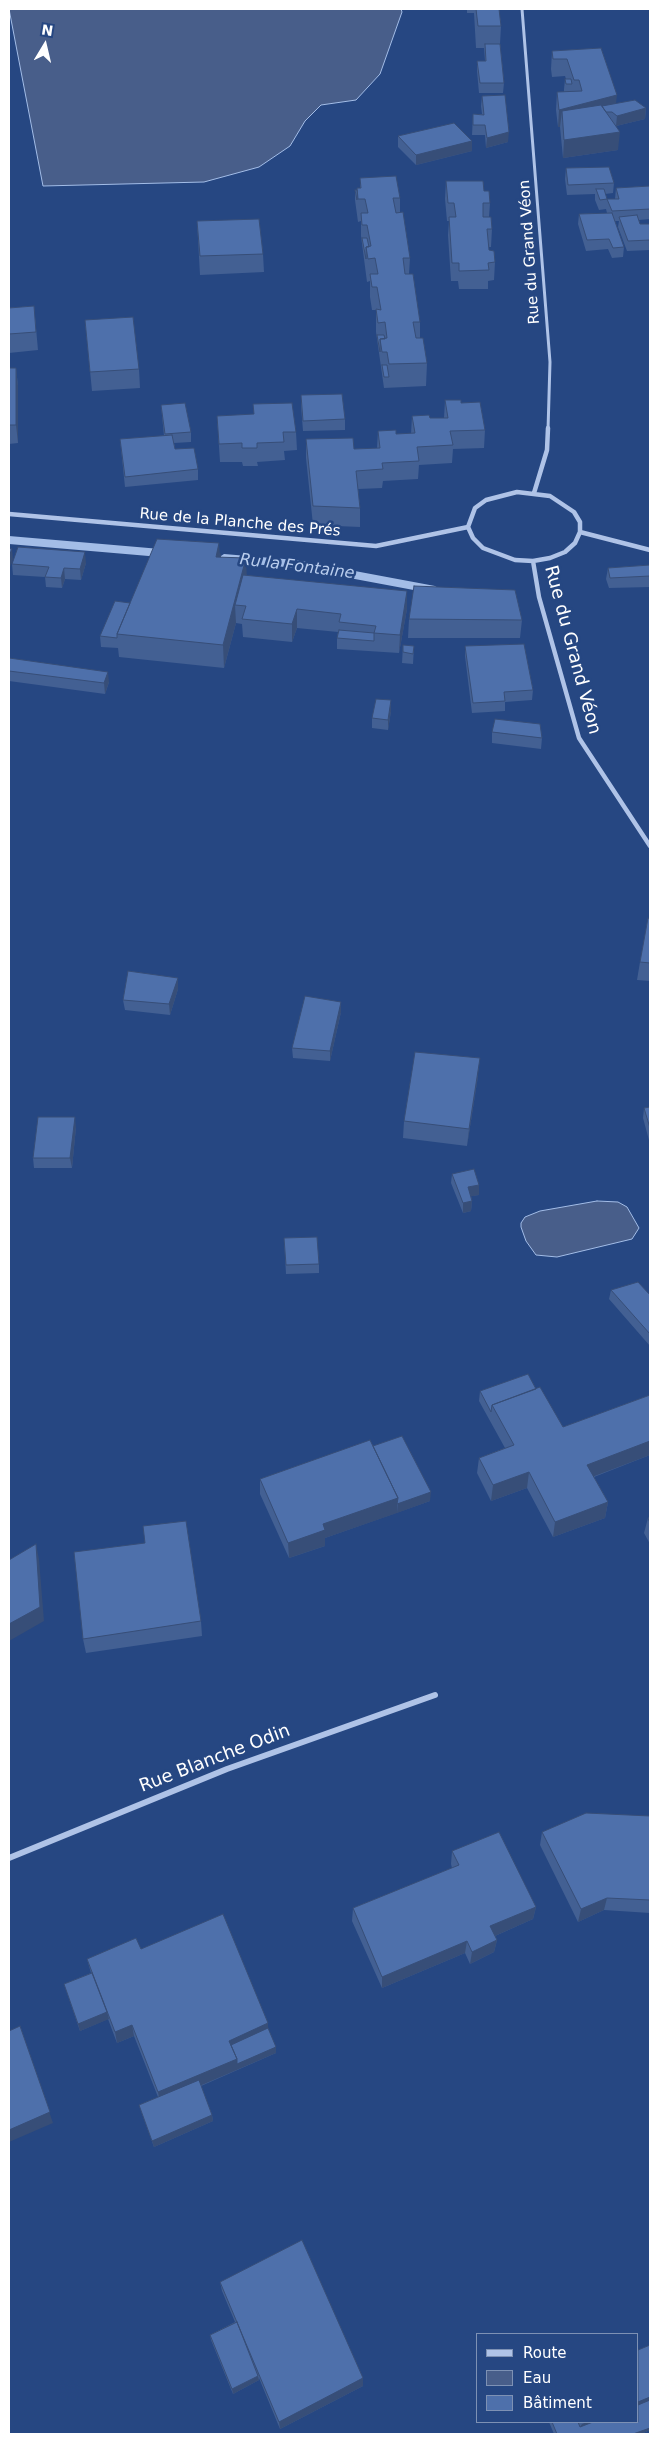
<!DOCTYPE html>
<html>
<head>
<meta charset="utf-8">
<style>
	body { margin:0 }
	#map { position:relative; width:659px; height:2443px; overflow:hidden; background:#264782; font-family:"DejaVu Sans",sans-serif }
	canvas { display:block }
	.frame { position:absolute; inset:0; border:10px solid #fff; pointer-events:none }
	.legend { position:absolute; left:476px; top:2333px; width:162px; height:90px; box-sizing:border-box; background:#264782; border:1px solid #7d91b4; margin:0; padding:6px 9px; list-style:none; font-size:15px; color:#fff }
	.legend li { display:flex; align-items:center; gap:10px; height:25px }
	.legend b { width:25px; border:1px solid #7d91b4 }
	.north { position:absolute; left:20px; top:20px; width:50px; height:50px; -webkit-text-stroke:4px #264782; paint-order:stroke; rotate:9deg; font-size:14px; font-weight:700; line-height:20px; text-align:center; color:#fff }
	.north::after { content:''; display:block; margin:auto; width:18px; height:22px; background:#fff; clip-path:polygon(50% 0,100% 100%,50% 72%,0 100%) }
</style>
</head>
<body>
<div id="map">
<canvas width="659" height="2443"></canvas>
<div class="frame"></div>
<ul class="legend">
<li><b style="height:6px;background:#afc3e7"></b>Route</li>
<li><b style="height:14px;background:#485e8a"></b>Eau</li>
<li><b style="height:14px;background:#4e70ab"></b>Bâtiment</li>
</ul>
<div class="north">N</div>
</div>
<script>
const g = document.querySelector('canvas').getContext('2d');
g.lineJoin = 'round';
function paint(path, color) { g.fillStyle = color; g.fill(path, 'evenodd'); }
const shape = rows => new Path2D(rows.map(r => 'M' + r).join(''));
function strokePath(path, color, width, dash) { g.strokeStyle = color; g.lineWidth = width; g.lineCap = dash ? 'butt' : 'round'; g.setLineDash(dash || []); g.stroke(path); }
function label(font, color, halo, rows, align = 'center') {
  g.font = font + ' "DejaVu Sans",sans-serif'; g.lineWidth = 5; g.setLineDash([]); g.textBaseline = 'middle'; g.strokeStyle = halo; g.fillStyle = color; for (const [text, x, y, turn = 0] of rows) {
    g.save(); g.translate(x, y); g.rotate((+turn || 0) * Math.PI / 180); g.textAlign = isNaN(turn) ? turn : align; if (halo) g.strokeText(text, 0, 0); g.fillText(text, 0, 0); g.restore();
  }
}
const water = shape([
	[9,9,401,9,402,12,380,74,356,100,321,105,305,121,290,146,259,167,204,182,43,186,9,9],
	[597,1201,618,1202,627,1207,639,1228,632,1239,557,1257,536,1255,526,1241,521,1227,521,1223,525,1217,540,1211,597,1201]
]);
paint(water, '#485e8a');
strokePath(water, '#a3bde7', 1);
paint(shape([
	[9,536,172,550,178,554,172,558,9,544,9,536],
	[224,554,296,560,435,586,441,590,435,594,296,568,220,561,218,558,224,554]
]), '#a3bde7');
strokePath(shape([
	[522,9,550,362,548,430]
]), '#afc3e7', 3);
strokePath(shape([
	[517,492,550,496,574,512,580,522,580,532,575,543,565,552,550,558,533,561,515,560,483,548,473,538,468,527,475,508,486,500,517,492],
	[534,493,547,450,548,428],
	[9,514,376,546,468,527],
	[580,532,650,550],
	[533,561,539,597,579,738,650,846]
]), '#afc3e7', 4.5);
strokePath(shape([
	[9,1858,227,1769,435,1695]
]), '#afc3e7', 6);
paint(shape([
	[467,9,499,9,501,26,500,44,504,83,503,93,479,93,477,71,477,61,485,61,484,48,476,48,474,13,467,13],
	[601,48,616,104,646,108,645,119,616,126,615,125,618,150,563,158,560,127,558,127,556,110,557,92,564,92,564,89,565,79,566,79,565,76,552,77,551,69,552,51],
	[482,96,508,142,486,148,485,135,472,135,473,114,482,114,481,106],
	[398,136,472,151,416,165,398,147],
	[566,168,614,183,613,193,605,194,607,199,615,199,616,188,650,186,650,219,639,220,640,224,650,224,650,250,627,251,618,227,619,221,615,221,624,247,623,257,612,258,608,249,586,251,578,224,579,214,607,213,606,209,599,210,595,200,595,194,567,195,565,179],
	[360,178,400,198,400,212,410,258,409,274,420,322,420,338,427,363,426,386,384,388,376,332,376,310,372,310,370,297,370,281,367,282,361,236,361,221,358,222,355,200,355,190,357,190,360,188],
	[446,181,484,191,490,203,489,217,492,229,491,247,489,247,489,250,495,262,494,280,488,281,488,289,459,289,458,281,451,281,448,235,449,221,447,221,445,199],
	[197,221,263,254,264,272,200,275],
	[34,306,38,350,9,353,9,308],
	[85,320,139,369,140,388,92,391],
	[9,368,16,368,18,386,18,443,9,444],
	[301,395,345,419,345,430,303,431,301,406],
	[445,400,461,403,485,430,484,448,453,449,452,463,419,465,418,479,383,481,382,488,358,489,360,508,360,527,313,525,306,458,306,439,354,449,377,448,378,431,396,434,411,434,412,416,430,418,444,418],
	[161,405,191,432,191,442,174,443,175,449,198,469,198,480,125,487,120,439,164,436],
	[217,416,296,432,297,450,284,451,285,460,257,462,258,466,243,466,242,462,220,462],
	[219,552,221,557,247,575,407,609,399,653,337,649,337,638,338,632,297,628,292,642,243,637,242,624,236,623,224,668,119,657,118,648,101,647,100,636,130,603],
	[86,563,81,580,65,579,62,588,46,587,45,577,13,575,12,564],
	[650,565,650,587,609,588,606,579,608,568],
	[409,619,522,620,520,638,408,638],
	[403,645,414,646,413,664,402,663],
	[465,646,533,690,532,700,505,702,505,711,472,713,465,656],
	[9,658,109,682,105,694,9,681],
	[391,711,388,730,372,728,372,718],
	[492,732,542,738,541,749,492,743],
	[650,919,650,981,637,980,640,962],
	[178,989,170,1015,125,1010,123,1000],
	[341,1012,330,1061,293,1058,292,1048],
	[478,1076,467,1146,403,1138,404,1121],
	[650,1107,650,1144,643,1118,644,1108],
	[76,1127,72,1168,34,1168,33,1158],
	[452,1174,479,1185,479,1195,471,1196,472,1201,471,1211,463,1213,451,1183],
	[284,1238,319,1264,319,1273,286,1274],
	[611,1290,650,1295,650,1346,609,1299],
	[536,1389,563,1427,650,1395,650,1455,594,1477,608,1502,605,1518,553,1537,527,1488,491,1501,477,1473,479,1458,505,1448,479,1401,480,1391],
	[373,1446,430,1501,325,1538,325,1546,289,1558,260,1494,260,1479],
	[650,1517,650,1544,644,1533,648,1518],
	[145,1543,201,1621,202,1636,86,1653,83,1639],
	[650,1816,650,1913,604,1910,578,1922,540,1845,542,1832],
	[452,1851,536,1907,533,1919,495,1936,497,1940,494,1952,470,1964,465,1953,382,1988,352,1921,353,1908,452,1868,451,1864],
	[141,1949,268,2023,268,2028,276,2053,201,2086,212,2115,213,2121,154,2147,139,2105,158,2097,134,2036,117,2043,108,2019,80,2031,64,1984,91,1973,87,1959],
	[220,2282,363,2386,280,2429,259,2378,259,2380,233,2394,211,2340,210,2335,235,2322,222,2291],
	[549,2422,638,2422,650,2430,641,2434,554,2434]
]), '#436093');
paint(shape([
	[617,95,615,112,562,111,560,127,558,127,559,110],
	[646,108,645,119,616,126,617,116],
	[509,132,508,142,486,148,487,138],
	[620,132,618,150,563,158,564,140],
	[472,141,472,151,416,165,416,155],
	[9,198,10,209,10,218,9,211],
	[16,368,18,386,18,443,16,425],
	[219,543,220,556,221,552,221,562,216,557],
	[12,549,13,559,9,570,9,556],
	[85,552,86,563,81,580,80,569],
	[246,558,247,581,235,605,236,623,224,668,223,645],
	[64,568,65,579,62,588,61,578],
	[407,591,407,609,399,653,400,635],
	[297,609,297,628,292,642,292,624],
	[108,672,109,682,105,694,104,683],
	[391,700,391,711,388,730,388,720],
	[178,978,178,989,170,1015,169,1004],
	[341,1002,341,1012,330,1061,330,1051],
	[480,1058,478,1076,467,1146,469,1129],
	[75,1117,76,1127,72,1168,70,1158],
	[479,1185,479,1195,467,1197,468,1187],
	[472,1201,471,1211,463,1213,463,1203],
	[650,1441,650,1455,584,1480,587,1465],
	[529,1472,527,1488,491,1501,493,1485],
	[431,1492,430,1501,397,1513,397,1504],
	[398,1498,397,1513,325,1538,325,1546,289,1558,288,1543,323,1524],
	[608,1502,605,1518,553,1537,555,1522],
	[36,1544,39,1559,44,1621,9,1641,9,1624],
	[607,1898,604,1910,578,1922,581,1909],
	[536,1907,533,1919,488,1939,490,1926],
	[497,1940,494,1952,470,1964,472,1952],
	[467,1941,465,1953,382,1988,382,1977],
	[107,2012,109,2019,80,2031,78,2024],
	[268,2023,268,2034,232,2051,229,2041],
	[132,2025,134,2036,117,2043,115,2032],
	[20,2026,53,2123,9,2142,9,2130],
	[276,2047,276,2053,160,2103,158,2092,237,2059],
	[212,2115,213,2121,154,2147,152,2141],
	[258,2376,259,2380,233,2394,232,2389],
	[363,2378,363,2386,280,2429,279,2422],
	[650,2397,650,2403,638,2408,638,2402],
	[587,2422,601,2422,578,2430,582,2424],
	[650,2428,650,2430,641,2434,633,2434]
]), '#374e78');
const building = shape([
	[476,9,499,9,501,26,478,26,476,9],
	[485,44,500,44,504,83,480,83,477,61,486,61,485,44],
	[601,48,617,95,559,110,557,92,582,91,579,80,574,80,567,59,553,59,552,51,601,48],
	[565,79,571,79,572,84,566,84,565,79],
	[505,95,509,132,487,138,485,125,473,125,473,114,484,115,482,96,505,95],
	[635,100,646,108,617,116,612,112,606,112,602,106,635,100],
	[601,105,620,132,564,140,562,111,601,105],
	[454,123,472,141,416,155,398,136,454,123],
	[609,167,614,183,568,185,566,168,609,167],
	[396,176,400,198,393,198,396,213,403,212,410,258,403,258,405,274,413,274,420,322,413,322,416,338,423,338,427,363,389,364,387,352,382,352,380,339,387,338,385,322,378,323,376,309,381,310,377,287,372,287,370,274,378,274,375,258,368,259,366,247,371,246,367,225,362,225,361,213,368,213,365,199,358,199,357,188,361,188,360,178,396,176],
	[446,181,483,181,484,191,489,191,490,203,483,203,483,217,491,217,492,229,487,229,489,250,494,251,495,262,488,263,489,270,459,271,459,263,452,263,449,217,456,217,454,203,448,203,446,181],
	[650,186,650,209,612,211,607,199,619,199,616,188,650,186],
	[596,189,604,189,607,199,600,200,596,189],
	[355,190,357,190,357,200,355,190],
	[612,213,624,247,613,248,609,239,587,240,579,214,612,213],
	[637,215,640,224,650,224,650,240,628,241,619,217,637,215],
	[259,219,263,254,200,256,197,221,259,219],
	[362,238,367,238,369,247,366,247,366,259,362,238],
	[34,306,36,332,9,334,9,308,34,306],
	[133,317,139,369,90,372,85,320,133,317],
	[377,335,384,335,385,339,380,339,380,352,377,335],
	[382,365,387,365,389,377,384,377,382,365],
	[9,368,16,368,16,425,9,425,9,368],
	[342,394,345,419,303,421,301,395,342,394],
	[445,400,461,400,461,403,480,402,485,430,450,431,453,445,417,447,419,461,382,463,383,469,356,471,360,508,313,506,306,439,353,438,354,449,380,448,378,431,396,430,396,434,415,433,412,416,429,415,430,418,448,418,445,400],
	[185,403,191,432,165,434,161,405,185,403],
	[292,403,296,432,283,432,284,442,257,443,257,448,242,448,242,443,219,444,217,416,254,414,253,404,292,403],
	[172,435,175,449,194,448,198,469,125,477,120,439,172,435],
	[157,539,219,543,216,557,246,558,223,645,117,634,157,539],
	[18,547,85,552,80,569,64,568,61,578,45,577,49,567,12,564,18,547],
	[9,548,12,549,9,556,9,548],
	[650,565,650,576,610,578,608,568,650,565],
	[243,575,407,591,400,635,374,633,376,626,339,622,341,614,297,609,292,624,242,619,246,606,235,605,243,575],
	[414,586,515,590,522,620,409,619,414,586],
	[115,601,130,603,117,634,117,638,100,636,115,601],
	[339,630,374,633,374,641,337,638,339,630],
	[524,644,533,690,504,692,505,701,473,703,465,646,524,644],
	[403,645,414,646,413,654,403,652,403,645],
	[9,658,108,672,104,683,9,671,9,658],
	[376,699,391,700,388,720,372,718,376,699],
	[495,719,540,724,542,738,492,732,495,719],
	[648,918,650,919,650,963,640,962,648,918],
	[128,971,178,978,169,1004,123,1000,128,971],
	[305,996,341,1002,330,1051,292,1048,305,996],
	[415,1052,480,1058,469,1129,404,1121,415,1052],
	[650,1107,650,1128,644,1108,650,1107],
	[38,1117,75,1117,70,1158,33,1158,38,1117],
	[474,1169,479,1185,468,1187,472,1201,463,1203,452,1174,474,1169],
	[317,1237,319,1264,286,1265,284,1238,317,1237],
	[638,1282,650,1295,650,1334,611,1290,638,1282],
	[528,1374,536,1389,492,1405,491,1412,480,1391,528,1374],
	[540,1387,563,1427,650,1395,650,1441,587,1465,608,1502,555,1522,529,1472,493,1485,479,1458,514,1445,492,1405,540,1387],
	[402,1436,431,1492,397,1504,398,1498,373,1446,402,1436],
	[370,1440,398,1498,323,1524,325,1530,288,1543,260,1479,370,1440],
	[650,1517,650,1523,648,1518,650,1517],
	[186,1521,201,1621,83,1639,74,1552,145,1543,143,1526,186,1521],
	[36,1544,40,1607,9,1624,9,1560,36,1544],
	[586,1813,650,1816,650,1900,607,1898,581,1909,542,1832,586,1813],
	[499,1832,536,1907,490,1926,497,1940,472,1952,467,1941,382,1977,353,1908,459,1865,452,1851,499,1832],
	[223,1914,268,2023,229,2041,237,2059,158,2092,132,2025,115,2032,87,1959,136,1938,141,1949,223,1914],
	[92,1973,107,2012,78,2024,64,1984,92,1973],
	[20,2026,50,2112,9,2130,9,2031,20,2026],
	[268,2028,276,2047,237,2064,237,2059,231,2045,268,2028],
	[199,2080,212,2115,152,2141,139,2105,199,2080],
	[302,2240,363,2378,279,2422,220,2282,302,2240],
	[237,2322,258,2376,232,2389,210,2335,237,2322],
	[650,2345,650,2397,638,2402,638,2350,650,2345],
	[650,2400,650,2428,633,2434,557,2434,552,2422,578,2422,580,2427,593,2422,638,2422,638,2405,650,2400]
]);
paint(building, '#4e70ab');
strokePath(building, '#374e78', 1);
label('15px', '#fff', '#264782', [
	["Rue du Grand Véon",530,252,-94],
	["Rue de la Planche des Prés",240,523,5]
]);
label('italic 16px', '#baceee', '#264782', [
	["Ru la Fontaine",297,567,7]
]);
label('18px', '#fff', '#264782', [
	["Rue du Grand Véon",572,650,75],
	["Rue Blanche Odin",215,1759,-21]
]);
</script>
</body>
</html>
